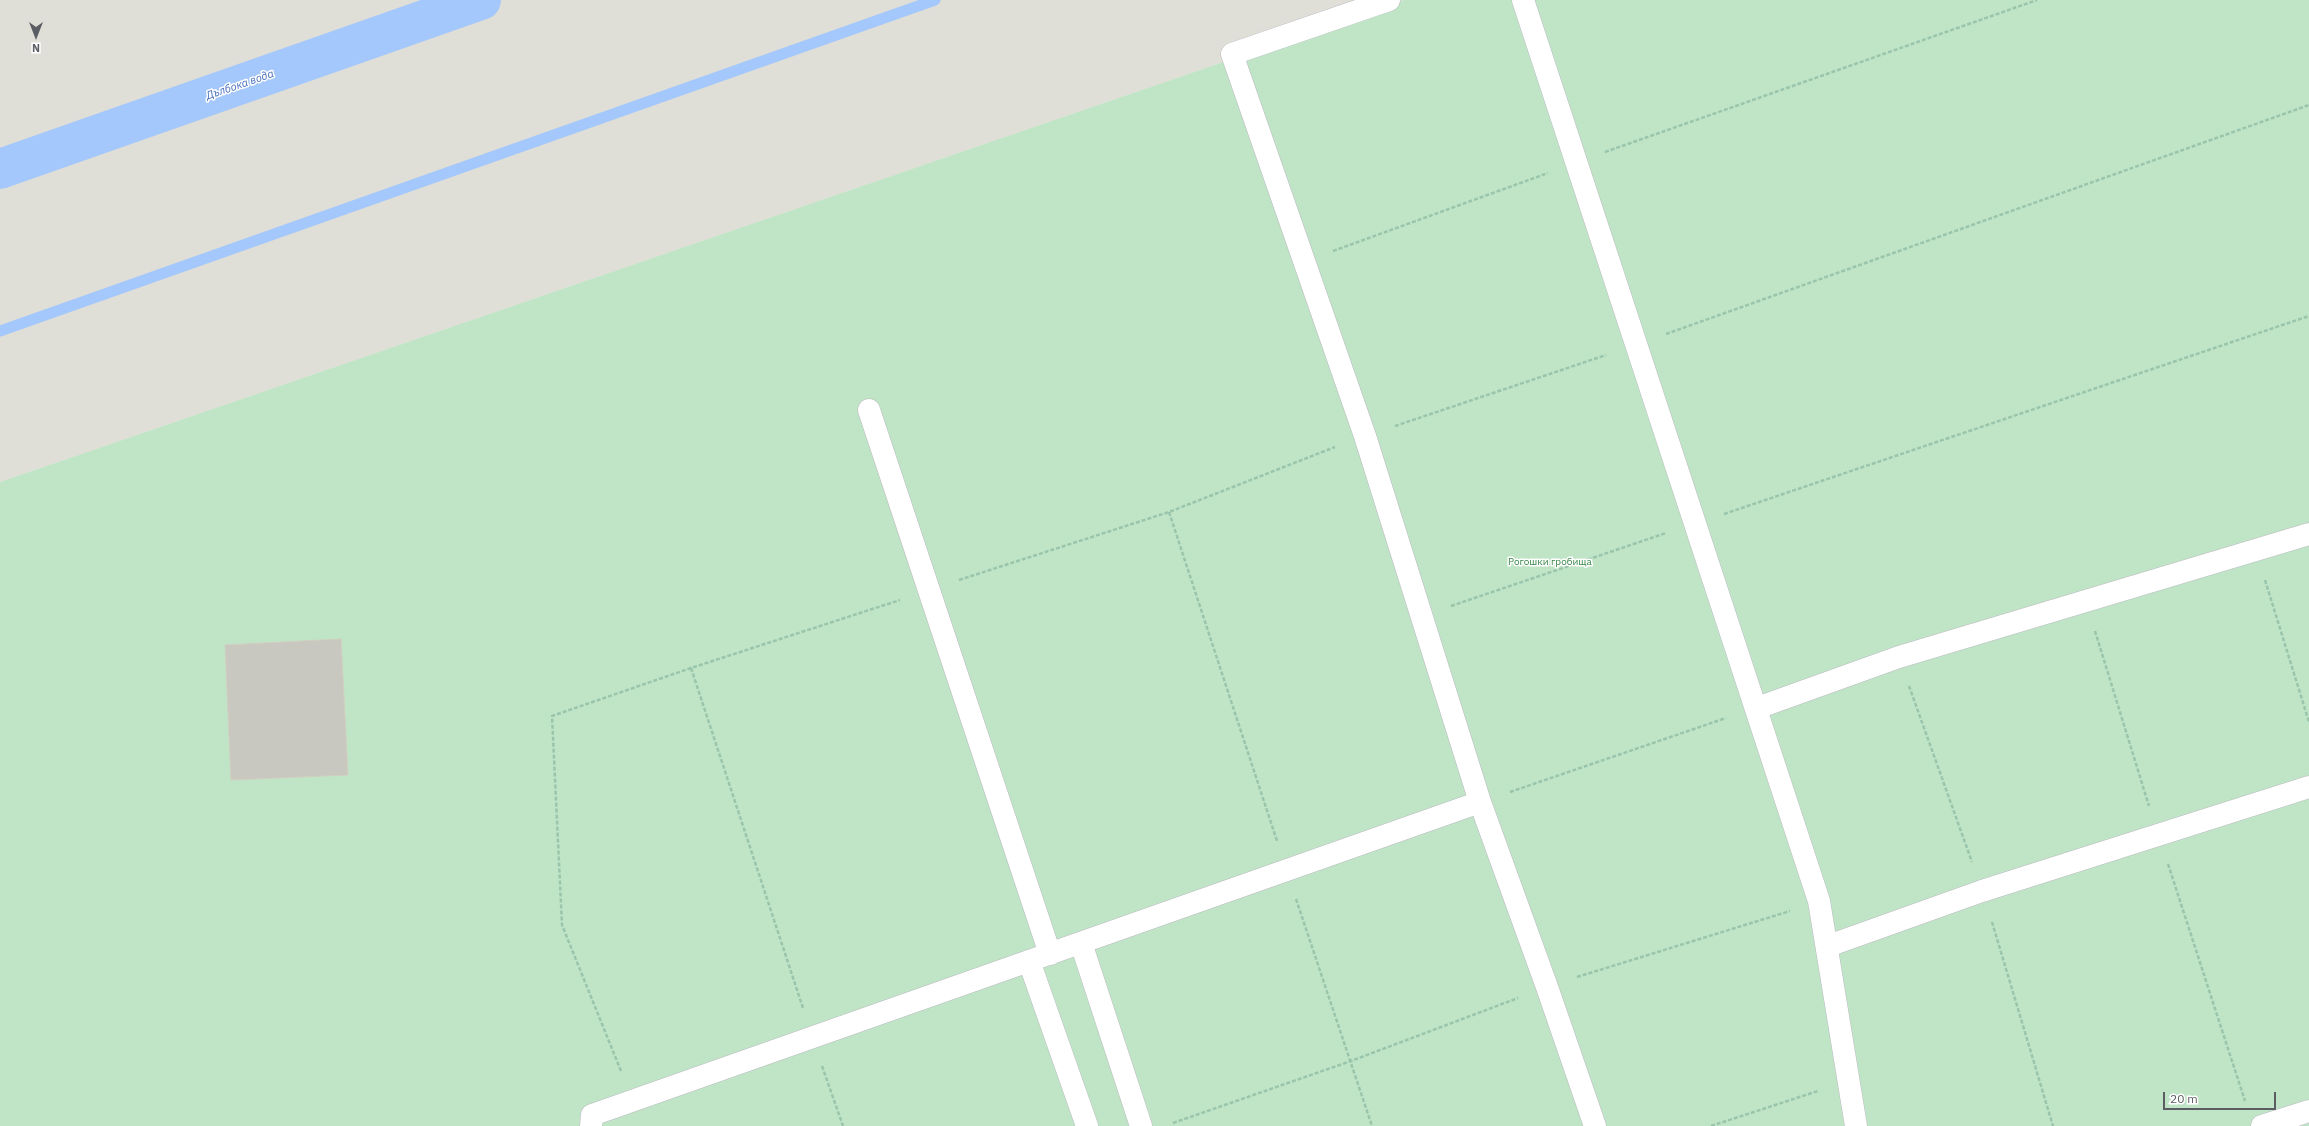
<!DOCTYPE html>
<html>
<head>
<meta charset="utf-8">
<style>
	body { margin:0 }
	#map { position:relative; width:2309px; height:1126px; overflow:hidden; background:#edede3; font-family:"IBM Plex Sans",sans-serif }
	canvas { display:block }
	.north { position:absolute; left:16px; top:16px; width:40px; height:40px; -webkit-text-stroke:3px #fff; paint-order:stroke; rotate:180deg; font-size:11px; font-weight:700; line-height:16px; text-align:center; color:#5b5d63 }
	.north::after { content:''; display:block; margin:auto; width:14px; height:18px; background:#5b5d63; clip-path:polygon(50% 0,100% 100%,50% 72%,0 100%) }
	.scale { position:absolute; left:2163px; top:1092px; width:113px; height:18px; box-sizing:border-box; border:2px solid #5b5d63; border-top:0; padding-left:5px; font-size:12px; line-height:14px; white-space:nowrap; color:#5b5d63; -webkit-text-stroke:3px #fff; paint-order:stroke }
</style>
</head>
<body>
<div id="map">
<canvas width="2309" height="1126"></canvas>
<div class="north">N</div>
<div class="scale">20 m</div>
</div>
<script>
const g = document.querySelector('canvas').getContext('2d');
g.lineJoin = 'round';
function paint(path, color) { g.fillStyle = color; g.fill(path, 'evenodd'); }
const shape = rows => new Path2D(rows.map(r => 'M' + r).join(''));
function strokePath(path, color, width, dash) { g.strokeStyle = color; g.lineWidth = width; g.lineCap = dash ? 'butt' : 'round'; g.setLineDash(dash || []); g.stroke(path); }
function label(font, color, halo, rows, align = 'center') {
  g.font = font + ' "IBM Plex Sans",sans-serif'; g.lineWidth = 3; g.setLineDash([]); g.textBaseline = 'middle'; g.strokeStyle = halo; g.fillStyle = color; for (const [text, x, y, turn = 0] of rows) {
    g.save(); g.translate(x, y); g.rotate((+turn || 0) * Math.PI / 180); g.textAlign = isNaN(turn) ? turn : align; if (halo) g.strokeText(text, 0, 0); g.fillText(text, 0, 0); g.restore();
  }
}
paint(shape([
	[0,0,1404,0,0,482]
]), '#dfded7');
paint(shape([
	[1404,0,2309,0,2309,1126,0,1126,0,482]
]), '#c0e4c6');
strokePath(shape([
	[0,331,935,0]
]), '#a4c8fc', 11);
strokePath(shape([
	[0,169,481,0]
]), '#a4c8fc', 40);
const building = shape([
	[341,639,348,775,231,780,225,645,341,639]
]);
paint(building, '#c8c7c0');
strokePath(building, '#d2cfc1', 1);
const minor = shape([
	[1389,0,1232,54,1365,436,1480,802,1547,987,1595,1126],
	[1523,0,1819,901,1856,1126],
	[869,410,1050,954],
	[1757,708,1899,657,2309,534],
	[1081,943,1141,1126],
	[1828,946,1982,891,2309,787],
	[1029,961,1087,1126],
	[591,1126,592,1115,1480,802],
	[2262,1126,2309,1111]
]);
strokePath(minor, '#babbc1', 23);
strokePath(shape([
	[1605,152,2037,0],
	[1333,251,1548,173],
	[1666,334,2309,105],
	[1395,426,1606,355],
	[1169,512,1277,841],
	[1724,514,2309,316],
	[959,580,1169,512,1335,447],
	[2265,580,2309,722],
	[1451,606,1666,533],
	[2095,631,2149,806],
	[691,668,803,1008],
	[1909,686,1972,862],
	[1510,792,1726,718],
	[2168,864,2245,1101],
	[1296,899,1372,1126],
	[1992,922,2053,1126],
	[1577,977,1790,911],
	[822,1066,843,1126],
	[621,1071,562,925,552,716,691,668,900,600],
	[1173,1123,1351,1061,1518,998],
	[1711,1126,1818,1091]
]), '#99c5ac', 2.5, [4, 2]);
strokePath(minor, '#fff', 22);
label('10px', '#388548', '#fff', [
	["Рогошки гробища",1550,562]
]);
label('italic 11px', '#476fbf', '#fff', [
	["Дълбока вода",240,85,-19]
]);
</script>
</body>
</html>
